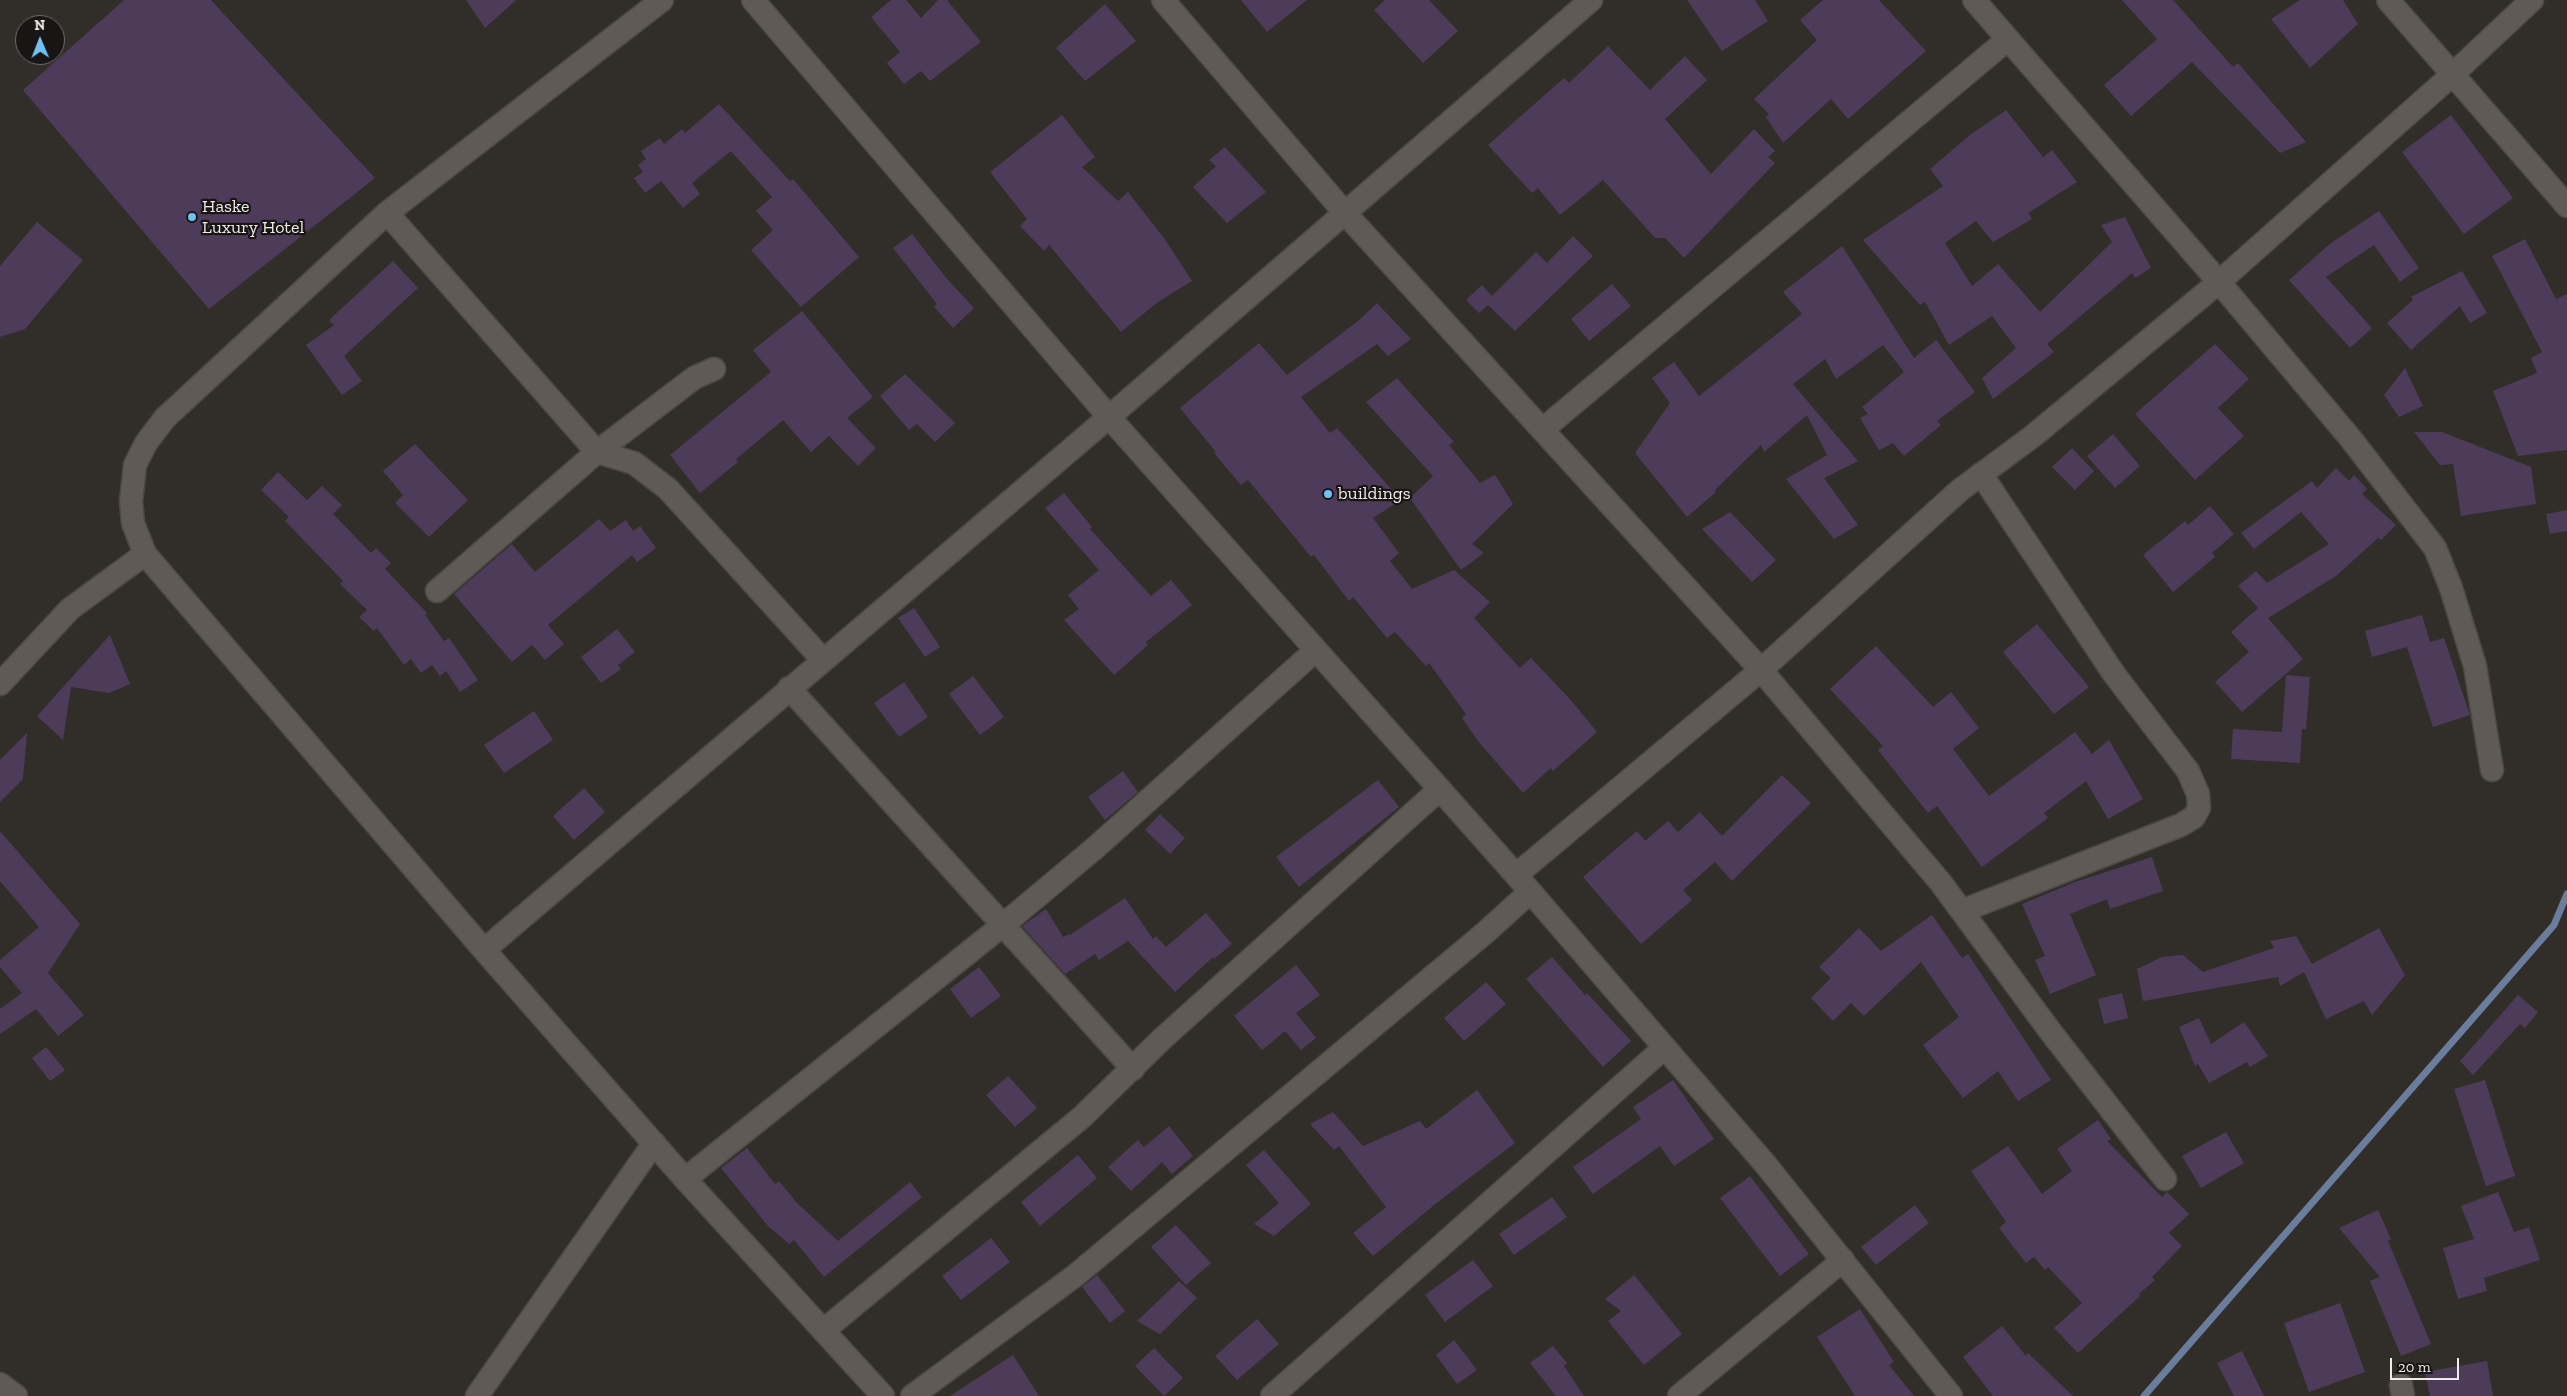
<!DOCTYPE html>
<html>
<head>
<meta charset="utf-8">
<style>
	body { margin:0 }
	#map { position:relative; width:2567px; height:1396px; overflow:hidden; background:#312d29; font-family:"Zilla Slab",serif }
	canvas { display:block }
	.north { position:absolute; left:15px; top:15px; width:50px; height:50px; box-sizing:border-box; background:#181514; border:1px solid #6e6b69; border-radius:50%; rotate:359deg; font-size:14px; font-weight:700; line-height:20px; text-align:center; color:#eeebe8 }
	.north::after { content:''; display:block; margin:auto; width:18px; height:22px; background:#71c1f5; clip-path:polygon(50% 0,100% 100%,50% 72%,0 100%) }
	.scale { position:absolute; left:2390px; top:1358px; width:69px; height:22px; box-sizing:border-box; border:2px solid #eeebe8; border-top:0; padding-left:6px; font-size:15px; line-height:18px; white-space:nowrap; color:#eeebe8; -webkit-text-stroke:4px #181514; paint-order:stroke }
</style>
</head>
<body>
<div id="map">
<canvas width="2567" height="1396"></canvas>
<div class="north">N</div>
<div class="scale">20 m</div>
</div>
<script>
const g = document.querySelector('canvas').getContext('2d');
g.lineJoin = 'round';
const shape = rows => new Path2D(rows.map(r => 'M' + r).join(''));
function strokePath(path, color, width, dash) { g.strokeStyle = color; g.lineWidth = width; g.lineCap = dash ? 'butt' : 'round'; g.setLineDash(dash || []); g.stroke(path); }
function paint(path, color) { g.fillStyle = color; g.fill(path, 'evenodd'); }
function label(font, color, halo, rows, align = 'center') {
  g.font = font + ' "Zilla Slab",serif'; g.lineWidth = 4.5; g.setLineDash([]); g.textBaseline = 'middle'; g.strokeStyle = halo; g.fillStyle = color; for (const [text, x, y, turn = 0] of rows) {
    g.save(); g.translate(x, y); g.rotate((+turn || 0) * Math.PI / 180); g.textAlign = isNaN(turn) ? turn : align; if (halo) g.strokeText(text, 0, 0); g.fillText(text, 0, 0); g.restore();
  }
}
strokePath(shape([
	[2144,1396,2554,925,2567,894]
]), '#6a7d9c', 7);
paint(shape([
	[124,0,211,0,375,178,209,309,23,90],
	[466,0,516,0,485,28],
	[891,0,906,0,921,18,938,0,947,0,981,42,930,81,921,71,904,84,887,63,900,52,871,17],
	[1241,0,1307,0,1267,32],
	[1385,0,1429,0,1458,31,1423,63,1374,10],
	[1687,0,1755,0,1768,21,1722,51],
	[1823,0,1879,0,1926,51,1848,119,1831,99,1783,143,1766,117,1769,114,1754,99,1817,40,1800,20],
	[2122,0,2173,0,2233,67,2238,63,2306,142,2280,153,2192,62,2131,116,2104,85,2157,39],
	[2300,0,2343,0,2358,24,2310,68,2271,19],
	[1105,4,1136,41,1085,81,1056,48],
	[1608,46,1650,90,1685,56,1707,80,1665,119,1711,174,1754,129,1775,151,1768,157,1775,163,1684,258,1665,238,1655,238,1603,180,1560,215,1538,188,1532,193,1488,145,1564,78,1569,83],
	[719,104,790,181,793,179,859,257,801,307,751,250,773,230,756,211,772,197,731,151,692,183,700,194,683,208,661,181,645,193,634,178,643,172,638,165,646,159,641,151,660,138,664,144,682,129,685,133],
	[2006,110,2043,157,2052,150,2077,182,2028,213,2032,219,1993,242,1976,221,1945,243,1972,286,1998,264,2040,312,2112,242,2101,225,2125,217,2151,268,2135,278,2132,273,2047,344,2054,352,1993,399,1982,378,2016,348,1992,316,1949,345,1925,302,1920,305,1863,240,1943,186,1930,169,1970,135],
	[1062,115,1095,157,1082,167,1118,201,1128,192,1164,238,1192,281,1158,302,1121,332,1049,245,1044,251,1020,226,1027,219,990,172],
	[2451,115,2513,198,2464,234,2402,152],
	[1225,147,1266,192,1227,223,1193,187,1216,166,1209,160],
	[2379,211,2419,268,2400,282,2374,245,2326,277,2372,328,2350,348,2289,280,2331,243],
	[37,222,83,260,25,329,0,337,0,266],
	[912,234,948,280,974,308,953,328,934,307,937,304,893,248],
	[1573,236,1593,256,1515,331,1488,305,1479,313,1466,300,1482,285,1492,296,1536,252,1547,263],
	[2525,239,2556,299,2567,294,2567,450,2518,456,2493,391,2537,373,2531,358,2542,352,2492,256],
	[1842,246,1914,358,1936,340,1975,392,1937,421,1941,425,1904,456,1893,443,1879,450,1860,418,1868,414,1862,407,1904,372,1883,345,1836,379,1825,359,1793,384,1858,461,1824,478,1858,525,1834,539,1786,479,1827,455,1807,415,1764,452,1761,445,1715,490,1716,492,1687,517,1635,453,1670,403,1652,378,1674,362,1699,396,1802,314,1783,292],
	[393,261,418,288,344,356,362,381,342,395,306,345,334,325,329,320],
	[2462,271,2487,313,2470,323,2460,306,2411,350,2387,323,2413,300,2411,297],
	[1612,284,1631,306,1589,341,1571,319],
	[1377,303,1411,339,1388,356,1377,344,1301,397,1330,433,1337,428,1401,500,1373,518,1399,553,1390,561,1412,589,1454,570,1490,602,1474,618,1520,668,1531,658,1570,699,1597,732,1553,771,1551,768,1523,793,1478,741,1462,718,1466,714,1429,663,1426,666,1395,632,1387,638,1353,597,1349,601,1314,555,1311,557,1248,480,1241,485,1214,453,1216,452,1180,408,1259,343,1287,375,1358,321],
	[802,311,873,397,847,418,876,448,858,466,829,436,811,452,783,420,736,459,738,462,700,493,670,455,771,372,753,350],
	[2215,344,2249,379,2218,408,2244,436,2195,480,2135,414],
	[2405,368,2423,406,2399,417,2384,395],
	[905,374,955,423,935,442,917,424,909,430,880,396],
	[1397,378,1454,442,1449,445,1480,483,1495,475,1513,504,1472,544,1484,553,1461,570,1410,498,1433,476,1366,402],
	[2414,432,2442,432,2531,467,2536,504,2461,516,2453,464,2440,465],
	[2113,434,2140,466,2115,488,2087,456],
	[415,444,468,500,429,537,395,503,403,495,383,471],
	[2072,448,2094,471,2075,490,2052,467],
	[2336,468,2349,481,2354,475,2367,489,2362,494,2396,525,2381,540,2378,538,2336,576,2268,618,2303,659,2242,712,2215,682,2249,652,2231,632,2258,608,2238,586,2256,571,2267,583,2329,544,2301,512,2254,549,2241,533,2312,481,2317,488],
	[278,472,307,500,322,486,342,505,333,514,371,553,376,548,391,563,385,569,427,613,425,615,444,641,449,638,478,680,460,692,446,671,440,676,432,665,421,673,411,659,404,665,377,628,374,631,359,617,367,610,340,584,343,581,285,521,289,517,261,490],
	[1064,493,1092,527,1090,529,1151,596,1171,580,1192,605,1146,642,1148,645,1114,675,1064,620,1079,609,1068,595,1099,570,1045,508],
	[2210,506,2234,534,2212,553,2215,557,2173,592,2143,555,2185,521,2188,525],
	[2567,510,2567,531,2550,534,2546,514],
	[1730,512,1776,560,1752,582,1702,529],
	[599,519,610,531,626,520,633,531,640,526,656,548,637,562,632,555,548,625,564,644,545,660,532,645,512,662,454,594,512,544,535,572],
	[914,608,940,647,925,657,898,618],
	[2422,615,2430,642,2444,638,2470,715,2433,727,2407,647,2372,657,2365,631],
	[2037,624,2089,687,2054,714,2003,652],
	[617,629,635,652,618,665,621,669,601,683,581,657],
	[110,635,130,684,109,693,71,687,63,740,37,716],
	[1876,646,1933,707,1951,692,1979,728,1953,749,1989,796,2075,732,2092,754,2109,740,2143,799,2108,819,2086,781,2044,813,2048,818,1982,867,1937,806,1928,813,1878,750,1883,746,1830,689],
	[2286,675,2310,677,2306,729,2302,729,2300,763,2231,759,2233,729,2282,732],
	[973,676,1004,717,980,735,949,694],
	[904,682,928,717,899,737,874,703],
	[534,711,553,740,504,773,484,745],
	[27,733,23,779,0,802,0,760],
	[1123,771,1138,792,1105,820,1088,797],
	[1782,775,1811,803,1732,881,1715,862,1683,890,1692,900,1641,944,1583,877,1637,831,1645,841,1668,821,1678,832,1700,812,1722,836],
	[1378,780,1399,807,1299,887,1276,857],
	[584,788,605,812,574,840,553,816],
	[1160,814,1185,838,1170,854,1145,830],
	[0,831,80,924,48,973,84,1015,58,1036,36,1009,0,1034,0,1009,22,993,0,967,0,960,39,927,0,881],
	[2152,857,2163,891,2110,909,2107,899,2070,914,2096,975,2050,994,2035,960,2045,956,2022,904,2075,882],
	[1125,898,1153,939,1156,936,1166,947,1206,913,1232,944,1214,959,1213,957,1175,992,1128,941,1099,960,1095,954,1065,974,1022,926,1046,909,1063,937,1069,934,1070,935],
	[1932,915,1962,958,1968,954,2051,1080,2018,1101,1998,1071,1963,1098,1923,1045,1959,1017,1921,962,1864,1016,1851,1003,1833,1021,1811,998,1831,978,1819,967,1859,928,1881,951],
	[2379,928,2405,975,2372,1015,2364,1001,2326,1019,2304,972,2280,986,2278,977,2143,1001,2137,969,2162,957,2183,955,2203,972,2274,948,2270,941,2296,936,2312,964],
	[1552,957,1585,995,1587,993,1631,1041,1603,1067,1526,979],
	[1296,965,1320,995,1296,1013,1316,1038,1301,1050,1285,1031,1262,1050,1234,1016],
	[979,967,1001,996,971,1018,950,989],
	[1486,982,1506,1004,1464,1041,1444,1018],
	[2122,993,2128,1018,2104,1024,2098,999],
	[2518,995,2538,1012,2525,1028,2520,1024,2473,1075,2460,1061],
	[2199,1018,2211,1044,2244,1022,2268,1056,2250,1067,2247,1062,2209,1083,2198,1064,2195,1066,2179,1027],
	[46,1047,65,1070,50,1081,32,1058],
	[1008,1076,1037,1108,1015,1127,986,1095],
	[1673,1080,1714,1139,1674,1166,1660,1146,1593,1194,1573,1167,1641,1119,1633,1107],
	[2485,1080,2515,1176,2486,1186,2454,1089],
	[1477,1090,1515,1143,1434,1205,1373,1256,1353,1233,1386,1207,1339,1146,1334,1150,1310,1124,1333,1112,1363,1146,1420,1121,1426,1129],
	[2098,1120,2111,1139,2107,1141,2162,1197,2167,1192,2189,1214,2169,1233,2182,1246,2152,1277,2155,1280,2139,1294,2140,1296,2078,1353,2054,1328,2082,1303,2048,1267,2045,1270,2034,1257,2026,1263,1999,1228,2006,1222,1971,1171,2008,1146,2042,1194,2072,1171,2057,1149],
	[1169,1126,1193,1156,1172,1174,1162,1162,1131,1191,1108,1167,1138,1140,1144,1147],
	[2226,1132,2244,1163,2201,1188,2182,1156],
	[747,1148,775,1184,779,1181,797,1203,838,1241,910,1182,922,1197,824,1277,794,1240,789,1244,768,1226,721,1168],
	[1264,1150,1311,1204,1274,1236,1254,1224,1279,1203,1246,1165],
	[1078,1155,1097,1178,1040,1226,1021,1202],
	[1750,1176,1809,1254,1780,1276,1720,1198],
	[2498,1192,2514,1232,2529,1227,2540,1260,2484,1278,2487,1291,2458,1299,2443,1248,2474,1239,2461,1206],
	[1552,1197,1567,1217,1514,1255,1499,1234],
	[1915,1205,1929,1223,1876,1265,1861,1247],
	[2378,1210,2391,1239,2388,1241,2431,1344,2401,1356,2370,1281,2380,1277,2339,1228],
	[1176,1225,1211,1263,1186,1285,1151,1247],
	[991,1238,1010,1262,961,1300,942,1276],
	[1473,1260,1493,1286,1445,1322,1425,1295],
	[1097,1275,1125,1311,1110,1323,1082,1287],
	[1634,1275,1682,1334,1644,1365,1608,1321,1621,1311,1605,1299],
	[1179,1281,1197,1298,1160,1334,1137,1321],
	[2340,1303,2365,1372,2309,1392,2284,1323],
	[1860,1309,1894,1362,1889,1365,1914,1396,1855,1396,1817,1337],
	[1257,1319,1279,1344,1237,1380,1215,1356],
	[2002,1326,2026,1356,2028,1353,2073,1396,1993,1396,1963,1357],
	[1454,1340,1477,1370,1457,1384,1436,1355],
	[1553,1346,1567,1363,1564,1366,1584,1396,1556,1396,1530,1363],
	[1154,1348,1183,1378,1164,1396,1135,1366],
	[2242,1351,2264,1396,2234,1396,2217,1363],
	[1013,1355,1039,1396,950,1396],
	[2487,1361,2493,1396,2430,1396,2425,1372]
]), '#4d3c59');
const minor = shape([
	[662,0,387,213,165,418,146,443,135,465,131,501,133,523,145,554,484,950,685,1179,883,1396],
	[753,0,1109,417,1516,875,1766,1165,1951,1396],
	[1163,0,1344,212,1761,670,1941,883,2050,1031,2165,1179],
	[1974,0,2219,282,2351,439,2435,548,2451,588,2475,666,2492,770],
	[2388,0,2567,206],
	[387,213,597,452,634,463,668,489,823,660],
	[1542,430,2008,39],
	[437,591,597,452,694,378,714,369],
	[0,684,70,609,145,554],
	[789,688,1133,1069],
	[1516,875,1761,670,1960,490,2033,436,2219,282,2452,75,2532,0],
	[1962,911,2181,825,2194,817,2199,808,2198,794,2188,771,2114,674,1981,474],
	[484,950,1109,417,1591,0],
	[685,1179,1003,925,1095,848,1316,650],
	[824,1330,1082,1117,1162,1039,1440,789],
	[0,1384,16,1396],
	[2401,1385,2403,1396],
	[477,1396,654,1143],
	[912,1396,1076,1275,1486,932,1530,892],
	[1272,1396,1664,1048],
	[1679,1396,1843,1260]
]);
strokePath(minor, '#4c4845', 25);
strokePath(minor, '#5f5a55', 22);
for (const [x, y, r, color] of [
	[192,217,5,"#71c1f5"],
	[1328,494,5,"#71c1f5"]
]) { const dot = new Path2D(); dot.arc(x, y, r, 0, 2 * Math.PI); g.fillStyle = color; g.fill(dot); strokePath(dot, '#181514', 2); }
label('18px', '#eeebe8', '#181514', [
	["Haske",202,207],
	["Luxury Hotel",202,228],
	["buildings",1338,494]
], 'left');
</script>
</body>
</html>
